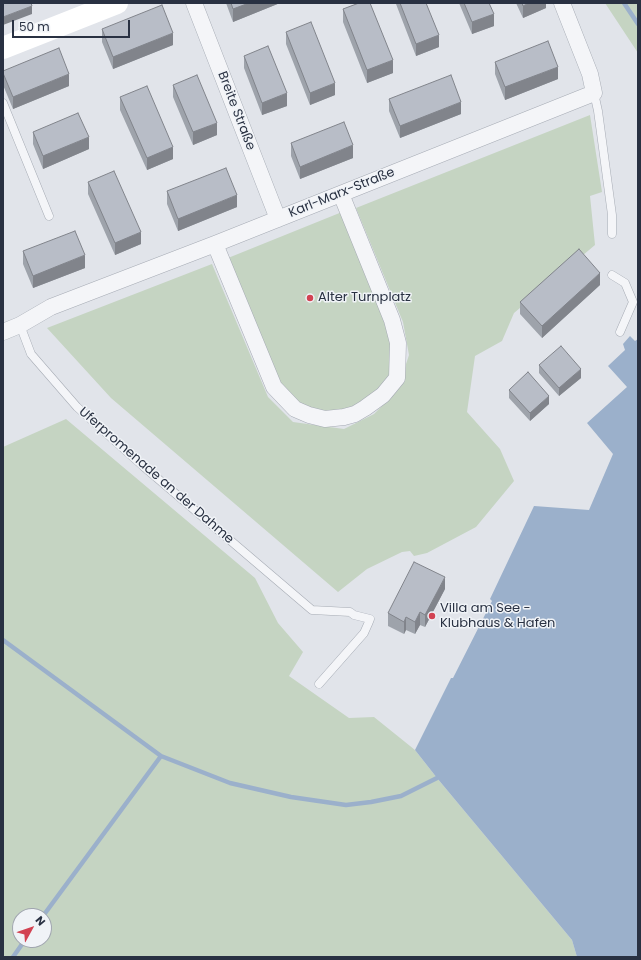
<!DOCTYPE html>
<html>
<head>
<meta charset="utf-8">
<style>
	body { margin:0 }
	#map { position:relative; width:641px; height:960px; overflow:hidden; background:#e1e4ea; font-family:Poppins,sans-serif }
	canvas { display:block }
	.frame { position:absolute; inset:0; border:4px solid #293142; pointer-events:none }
	.north { position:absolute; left:12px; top:908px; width:40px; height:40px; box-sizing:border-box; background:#f0f3f7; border:1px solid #a0a5af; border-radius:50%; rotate:50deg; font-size:11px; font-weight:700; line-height:16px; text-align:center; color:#293142 }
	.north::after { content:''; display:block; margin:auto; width:14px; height:18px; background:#d24252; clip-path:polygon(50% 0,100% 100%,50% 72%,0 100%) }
	.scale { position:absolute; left:12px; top:20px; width:118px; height:18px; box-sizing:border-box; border:2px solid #293142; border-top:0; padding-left:5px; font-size:12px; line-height:14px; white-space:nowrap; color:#293142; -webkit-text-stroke:3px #f0f3f7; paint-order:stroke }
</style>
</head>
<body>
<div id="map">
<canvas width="641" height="960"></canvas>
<div class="frame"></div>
<div class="north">N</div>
<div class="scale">50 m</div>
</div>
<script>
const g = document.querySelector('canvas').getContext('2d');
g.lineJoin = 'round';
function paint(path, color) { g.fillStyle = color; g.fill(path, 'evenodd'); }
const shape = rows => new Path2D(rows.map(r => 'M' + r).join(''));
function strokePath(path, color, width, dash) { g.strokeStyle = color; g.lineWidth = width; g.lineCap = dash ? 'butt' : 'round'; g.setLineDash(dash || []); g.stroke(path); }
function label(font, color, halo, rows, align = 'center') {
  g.font = font + ' Poppins,sans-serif'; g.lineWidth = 3; g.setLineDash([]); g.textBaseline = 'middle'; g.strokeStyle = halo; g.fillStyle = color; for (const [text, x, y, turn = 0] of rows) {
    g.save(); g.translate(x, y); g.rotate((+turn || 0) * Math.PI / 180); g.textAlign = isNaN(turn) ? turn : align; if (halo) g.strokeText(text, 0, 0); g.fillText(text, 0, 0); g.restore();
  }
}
paint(shape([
	[605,3,638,3,638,53],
	[590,115,602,192,590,196,595,245,514,313,502,341,475,356,467,412,500,449,514,481,476,527,427,553,414,556,410,551,402,552,367,569,338,592,111,398,47,328,212,264,268,397,293,422,344,429,374,414,397,391,409,355,403,322,356,208],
	[342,212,391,337,391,371,381,388,363,404,341,412,319,412,297,405,280,389,228,258],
	[66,419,255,578,278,623,303,652,289,676,349,718,374,717,415,750,437,778,572,940,577,957,3,957,3,447],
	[20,916,44,916,44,940,20,940]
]), '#c5d4c2');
paint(shape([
	[630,336,635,341,638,339,638,957,577,957,572,940,437,778,415,750,451,678,453,678,492,601,490,599,534,506,589,510,613,454,587,423,627,387,608,366,625,350,623,344]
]), '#9bb0cb');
strokePath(shape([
	[624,3,638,24],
	[3,640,161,756,230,783,291,797,346,805,371,802,401,796,437,778],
	[43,916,161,756],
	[13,957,25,940]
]), '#9bb0cb', 4.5);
const service = shape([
	[594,93,598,111,612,215,612,234],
	[3,103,49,216],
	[612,275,625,283,633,302,620,332],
	[20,325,31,354,77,407,143,466,312,610,350,612,354,615,370,619,368,624,364,633,319,684]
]);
const minor = shape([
	[194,3,278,219],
	[215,244,274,387,295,409,309,415,325,419,344,417,355,414,365,408,383,395,397,378,398,343,392,320,341,194],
	[3,332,20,325,51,307,215,244,594,93,590,74,562,3]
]);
strokePath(service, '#a6abb4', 9);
strokePath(minor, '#a6abb4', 17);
strokePath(service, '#f4f5f8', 8);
strokePath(minor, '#f4f5f8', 16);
strokePath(shape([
	[3,48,117,3]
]), '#fff', 22);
paint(shape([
	[226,3,280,3,233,22],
	[396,3,426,3,439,47,416,56,396,4],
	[459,3,489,3,494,26,472,34],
	[516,3,546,3,546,8,523,18],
	[343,9,393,73,367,83,343,22],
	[102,29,173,45,113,69,102,42],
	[286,32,335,95,310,105,286,44],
	[244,56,287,106,262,115,244,68],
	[495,62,558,79,505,100,495,74],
	[3,71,69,86,13,109,3,85],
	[173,85,217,135,193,145,173,97],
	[120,97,173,159,147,170,120,110],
	[389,99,461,114,400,138,389,111],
	[33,132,89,149,43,169,33,144],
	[291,143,353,158,300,179,291,156],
	[88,182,141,244,115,255,88,194],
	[167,191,237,207,178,231,167,204],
	[23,251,85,268,33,288,23,264],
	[600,285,542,338,520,314,520,302],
	[539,365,581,378,559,396,539,373],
	[509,390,549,404,530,421,509,398],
	[445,589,425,627,420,625,415,634,406,630,404,634,388,626,388,613]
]), '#9ea3ab');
paint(shape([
	[249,3,280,3,233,22,233,9],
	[529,3,546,3,546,8,523,18,523,6],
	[32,6,32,14,3,25,3,17],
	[494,14,494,26,472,34,472,22],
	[173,33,173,45,113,69,113,57],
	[439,35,439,47,416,56,416,44],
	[393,60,393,73,367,83,367,70],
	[558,67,558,79,505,100,505,87],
	[69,74,69,86,13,109,13,97],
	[335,83,335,95,310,105,310,93],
	[287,93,287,106,262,115,262,103],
	[461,102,461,114,400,138,400,126],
	[217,123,217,135,193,145,193,132],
	[89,137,89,149,43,169,43,156],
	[353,145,353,158,300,179,300,167],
	[173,147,173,159,147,170,147,158],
	[237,195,237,207,178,231,178,219],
	[141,232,141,244,115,255,115,243],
	[85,255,85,268,33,288,33,276],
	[600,273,600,285,542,338,542,326],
	[581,369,581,378,559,396,559,388],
	[549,396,549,404,530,421,530,413],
	[445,577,445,589,425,627,425,615],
	[420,612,420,625,415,634,415,622],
	[406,617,406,630,404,634,404,622]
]), '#81848b');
const building = shape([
	[3,3,31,3,32,6,3,17,3,3],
	[231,3,249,3,233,9,231,3],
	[359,3,370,3,393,60,367,70,343,9,359,3],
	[400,3,426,3,439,35,416,44,400,3],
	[464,3,489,3,494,14,472,22,464,3],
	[522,3,529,3,523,6,522,3],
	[162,5,173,33,113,57,102,29,162,5],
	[311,22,335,83,310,93,286,32,311,22],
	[548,41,558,67,505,87,495,62,548,41],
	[268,46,287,93,262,103,244,56,268,46],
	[59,48,69,74,13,97,3,73,3,71,59,48],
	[197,75,217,123,193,132,173,85,197,75],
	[451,75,461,102,400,126,389,99,451,75],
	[147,86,173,147,147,158,120,97,147,86],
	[78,113,89,137,43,156,33,132,78,113],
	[344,122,353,145,300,167,291,143,344,122],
	[226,168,237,195,178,219,167,191,226,168],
	[114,171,141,232,115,243,88,182,114,171],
	[75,231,85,255,33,276,23,251,75,231],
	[579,249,600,273,542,326,520,302,579,249],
	[561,346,581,369,559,388,539,365,561,346],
	[528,372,549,396,530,413,509,390,528,372],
	[414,562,445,577,425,615,420,612,415,622,406,617,404,622,388,613,414,562]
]);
paint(building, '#b8bdc7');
strokePath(building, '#81848b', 1);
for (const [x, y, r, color] of [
	[310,298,4,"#d24252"],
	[432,616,4,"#d24252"]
]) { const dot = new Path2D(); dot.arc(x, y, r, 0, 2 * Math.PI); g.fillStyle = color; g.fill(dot); strokePath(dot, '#f0f3f7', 1.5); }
label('13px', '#293142', '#f0f3f7', [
	["Breite Straße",236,111,69],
	["Karl-Marx-Straße",342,193,-22],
	["Uferpromenade an der Dahme",156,476,41]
]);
label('13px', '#293142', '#f0f3f7', [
	["Alter Turnplatz",318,298],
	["Villa am See -",440,609],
	["Klubhaus & Hafen",440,624]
], 'left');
</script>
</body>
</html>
